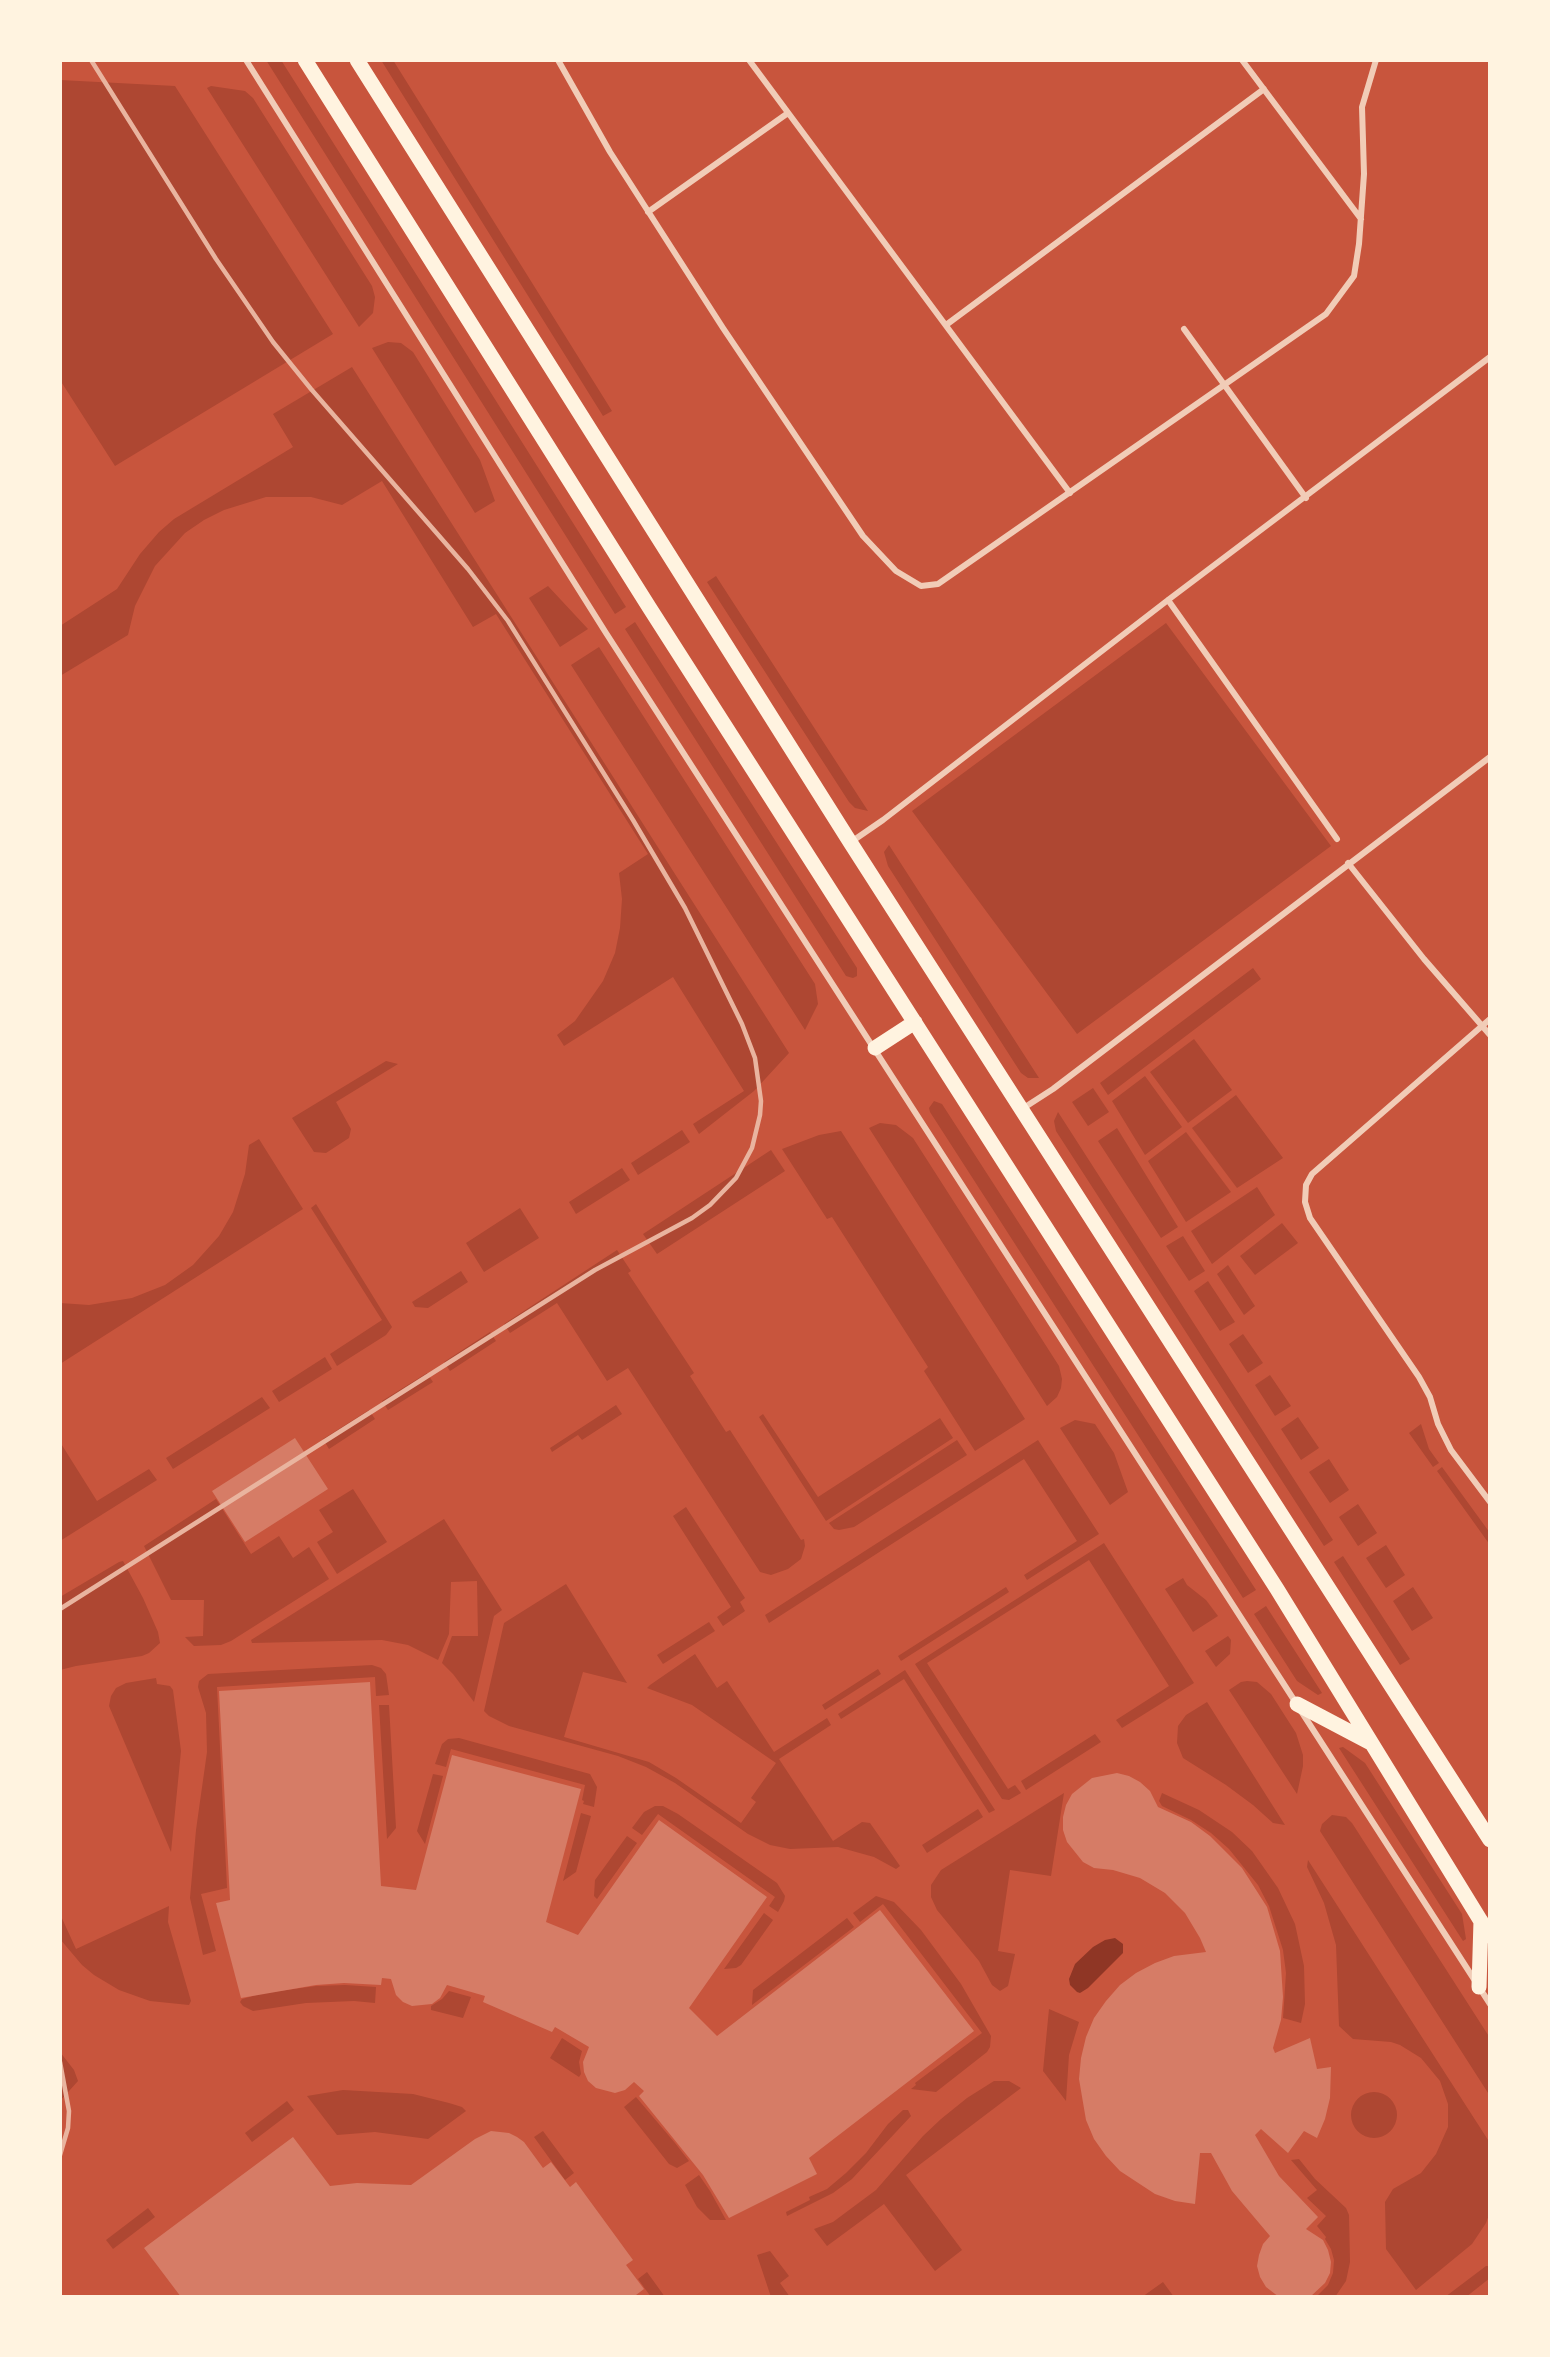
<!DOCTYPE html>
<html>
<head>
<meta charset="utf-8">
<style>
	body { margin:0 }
	#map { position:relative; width:1550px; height:2357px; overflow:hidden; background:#c8553d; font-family:Arial,sans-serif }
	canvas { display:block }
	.frame { position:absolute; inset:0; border:62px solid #fff3e0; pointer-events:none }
</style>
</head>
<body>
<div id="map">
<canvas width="1550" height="2357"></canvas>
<div class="frame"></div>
</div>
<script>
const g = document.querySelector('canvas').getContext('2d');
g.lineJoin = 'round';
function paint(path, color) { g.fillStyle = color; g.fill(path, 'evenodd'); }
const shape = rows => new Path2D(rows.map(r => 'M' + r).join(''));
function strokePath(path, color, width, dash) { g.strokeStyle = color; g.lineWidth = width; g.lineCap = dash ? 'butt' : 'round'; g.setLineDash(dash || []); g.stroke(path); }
paint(shape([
	[266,60,281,60,626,607,615,614],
	[381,60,393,60,612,411,603,416],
	[60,80,175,86,333,334,115,466,60,380],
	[211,86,245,91,253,98,372,286,375,297,373,313,359,327,207,88],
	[388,342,401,343,413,352,480,460,495,501,475,513,372,348],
	[352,367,789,1053,754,1091,699,1134,693,1124,744,1091,673,977,564,1046,557,1035,575,1021,603,981,615,953,620,928,622,899,619,873,648,854,496,614,473,627,382,481,342,505,311,497,266,497,224,510,204,520,185,533,155,566,135,606,128,635,60,676,60,626,117,589,140,554,159,532,174,519,293,447,273,414],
	[716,576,868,811,855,808,849,802,707,582],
	[548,586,588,629,560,647,529,598],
	[635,622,857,968,857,976,853,978,846,976,625,629],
	[1166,623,1331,846,1077,1034,912,811],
	[599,647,815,984,818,1004,805,1030,571,665],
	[889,845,1039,1078,1028,1078,1021,1073,888,866,884,852],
	[1253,968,1261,979,1108,1095,1100,1083],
	[1194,1039,1232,1090,1188,1123,1150,1072],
	[386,1061,398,1064,336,1102,351,1129,349,1138,326,1153,314,1152,292,1118],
	[1145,1076,1182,1127,1145,1155,1112,1101],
	[1093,1088,1109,1112,1088,1126,1072,1102],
	[1236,1095,1283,1158,1237,1188,1192,1128],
	[934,1101,942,1104,1256,1590,1243,1598,930,1112,929,1108],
	[1058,1112,1333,1540,1324,1546,1056,1131,1054,1121],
	[880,1123,896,1125,913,1138,1059,1366,1062,1379,1061,1388,1057,1397,1047,1406,869,1128],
	[1117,1128,1178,1227,1161,1238,1098,1141],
	[682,1130,690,1142,638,1175,631,1163],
	[841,1131,1025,1419,975,1451,924,1371,928,1367,832,1217,827,1219,782,1149,819,1135],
	[1186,1132,1231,1192,1186,1222,1148,1161],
	[259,1139,303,1209,60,1364,60,1303,89,1305,132,1298,165,1285,193,1265,219,1236,233,1212,245,1174,249,1145],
	[771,1150,785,1171,657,1254,643,1234],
	[622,1168,630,1180,576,1214,569,1202],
	[1257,1187,1275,1215,1212,1264,1191,1231],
	[316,1204,392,1327,386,1335,337,1366,330,1354,382,1320,311,1208],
	[520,1208,539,1238,484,1272,466,1243],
	[1282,1223,1298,1243,1255,1275,1240,1256],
	[1183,1236,1205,1271,1189,1281,1166,1246],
	[617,1250,631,1271,628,1273,694,1373,690,1376,726,1432,730,1430,801,1540,804,1539,805,1546,801,1559,788,1569,771,1575,760,1572,628,1368,607,1381,557,1303,510,1333,504,1324],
	[1228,1265,1255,1306,1244,1315,1217,1274],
	[461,1271,468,1282,428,1308,415,1307,412,1302],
	[1208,1281,1235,1322,1220,1331,1194,1291],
	[490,1332,496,1341,450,1371,444,1362],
	[1243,1334,1263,1363,1248,1373,1229,1344],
	[325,1357,332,1369,279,1402,272,1391],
	[427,1373,433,1382,388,1410,382,1401],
	[1270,1375,1291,1406,1275,1416,1255,1385],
	[262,1397,270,1408,173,1469,166,1458],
	[616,1405,622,1414,582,1440,578,1435,552,1452,550,1448],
	[369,1410,375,1419,329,1449,323,1439],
	[763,1414,818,1497,940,1418,953,1438,826,1521,759,1417],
	[1298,1417,1319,1448,1301,1460,1281,1429],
	[1075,1420,1095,1424,1114,1453,1128,1492,1110,1505,1060,1428],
	[1421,1424,1429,1449,1439,1463,1433,1467,1409,1433],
	[957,1440,967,1455,854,1527,839,1530,834,1529,829,1523],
	[1038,1440,1099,1534,1027,1580,1024,1575,1077,1541,1024,1459,769,1623,765,1615],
	[60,1442,97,1501,149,1469,157,1480,60,1541],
	[1329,1459,1349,1490,1330,1503,1309,1472],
	[1442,1467,1490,1533,1490,1545,1437,1471],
	[353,1489,387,1542,337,1574,317,1542,333,1532,319,1510],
	[216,1499,251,1554,279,1536,293,1558,309,1547,329,1579,231,1641,221,1645,194,1646,185,1637,203,1636,204,1600,171,1600,144,1546],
	[1358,1504,1377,1533,1358,1546,1339,1517],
	[686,1507,745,1598,740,1602,745,1611,723,1626,717,1617,731,1607,673,1516],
	[444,1519,502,1610,494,1616,474,1702,453,1674,442,1663,452,1636,478,1636,477,1581,451,1582,449,1634,438,1660,408,1645,382,1640,252,1643,251,1640],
	[1104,1543,1194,1683,1122,1728,1116,1720,1169,1686,1089,1560,927,1663,1008,1789,1015,1785,1021,1793,1009,1800,1002,1799,915,1664],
	[1386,1545,1405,1575,1386,1588,1366,1558],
	[1343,1556,1410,1659,1400,1665,1334,1562],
	[123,1561,143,1598,158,1632,160,1643,149,1653,142,1656,76,1666,60,1670,60,1597,119,1562],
	[1183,1578,1187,1585,1206,1600,1218,1616,1193,1632,1165,1589],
	[566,1584,627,1683,583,1672,564,1737,649,1762,676,1778,741,1823,756,1802,751,1798,776,1763,692,1705,647,1688,650,1685,695,1654,717,1688,727,1681,774,1752,827,1718,831,1725,779,1759,833,1841,862,1822,870,1823,900,1866,896,1869,874,1857,838,1847,790,1849,770,1845,748,1834,675,1783,646,1767,618,1756,509,1726,489,1716,484,1711,504,1623],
	[1006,1587,1009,1592,901,1661,898,1656],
	[1413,1587,1433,1618,1412,1631,1393,1601],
	[1266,1606,1322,1693,1318,1695,1297,1681,1254,1614],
	[709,1622,715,1631,663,1664,657,1655],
	[1228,1636,1231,1640,1230,1654,1216,1667,1205,1651],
	[372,1665,381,1668,386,1674,389,1695,376,1696,375,1677,217,1687,227,1888,201,1894,216,1951,203,1955,190,1898,196,1830,207,1752,206,1713,198,1687,199,1681,208,1674],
	[878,1669,881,1674,825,1710,822,1705],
	[905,1670,995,1810,989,1813,904,1679,841,1719,838,1714],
	[156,1678,157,1684,170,1686,173,1690,181,1751,171,1852,109,1706,111,1696,116,1688,126,1683],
	[1247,1681,1257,1682,1271,1694,1296,1733,1303,1755,1303,1766,1297,1794,1229,1690,1241,1682],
	[1207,1702,1285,1825,1273,1823,1253,1805,1226,1785,1183,1758,1177,1743,1178,1726,1186,1715],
	[379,1705,389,1705,396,1828,387,1839],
	[1095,1734,1101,1742,1026,1790,1021,1781],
	[459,1738,590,1774,597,1787,594,1807,583,1804,584,1801,582,1800,585,1785,451,1749,446,1767,435,1764,442,1744,448,1739],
	[1343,1747,1365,1763,1462,1914,1466,1939,1463,1941,1339,1748],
	[433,1774,443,1776,425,1844,417,1831],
	[1064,1793,1051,1876,1010,1870,998,1951,1015,1954,1008,1986,1000,1991,992,1985,979,1961,937,1910,931,1897,931,1885,941,1870],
	[1162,1793,1199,1810,1232,1832,1252,1851,1278,1888,1295,1924,1304,1966,1305,2004,1301,2023,1283,2018,1286,1973,1283,1950,1269,1906,1258,1885,1229,1849,1211,1833,1191,1820,1162,1806,1159,1801],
	[655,1806,663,1806,678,1814,777,1883,785,1896,784,1901,778,1912,769,1906,775,1897,658,1814,642,1835,632,1828,644,1812],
	[978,1809,983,1817,927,1853,922,1845],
	[581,1813,591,1816,576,1872,563,1881],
	[1332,1815,1346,1817,1352,1823,1490,2038,1490,2096,1320,1831,1322,1824],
	[627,1836,637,1843,597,1899,594,1896,595,1880],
	[1308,1860,1490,2143,1490,2212,1486,2223,1472,2244,1416,2290,1386,2249,1385,2202,1393,2189,1421,2173,1436,2154,1448,2127,1448,2104,1440,2081,1421,2058,1400,2045,1391,2042,1353,2039,1339,2026,1336,1945,1324,1903,1307,1867],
	[876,1896,894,1902,921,1930,961,1984,991,2036,990,2047,987,2052,936,2092,911,2089,916,2085,915,2083,982,2033,883,1904,860,1922,853,1913],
	[169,1906,168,1922,191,2001,189,2005,150,2001,119,1990,94,1975,82,1965,60,1939,60,1914,76,1949],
	[764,1913,773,1920,741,1965,736,1968,724,1969],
	[847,1918,854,1927,752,2005,753,1990],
	[345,1985,376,1987,375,2003,354,2001,306,2003,253,2011,243,2006,240,2002,242,1999,264,1993,316,1986],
	[449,1991,471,1997,463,2018,431,2010,431,2006,442,1999],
	[1049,2009,1079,2022,1069,2055,1066,2101,1043,2071],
	[562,2038,582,2051,579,2062,581,2074,579,2077,550,2058],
	[60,2052,74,2070,78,2081,60,2101],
	[994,2081,1009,2081,1021,2088,906,2175,962,2250,935,2271,884,2204,827,2246,814,2229,833,2222,876,2190,923,2136,941,2119,967,2098],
	[343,2090,413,2094,449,2103,462,2107,466,2111,428,2139,375,2132,337,2135,307,2096],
	'1351 2115a23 23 0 1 1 46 0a23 23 0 1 1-46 0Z',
	[636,2097,675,2143,689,2161,677,2168,669,2164,624,2107],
	[287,2101,294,2110,252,2142,245,2133],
	[903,2110,908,2110,911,2116,852,2179,833,2193,787,2216,786,2212,810,2200,809,2197,827,2189,846,2173,866,2153,888,2124],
	[543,2131,574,2173,565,2180,534,2137],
	[1299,2159,1315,2179,1346,2208,1349,2215,1350,2262,1346,2281,1335,2297,1316,2297,1328,2285,1333,2273,1334,2260,1331,2249,1325,2239,1326,2237,1317,2226,1326,2216,1307,2198,1317,2190,1291,2160],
	[699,2175,710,2191,726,2220,710,2220,697,2207,685,2185],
	[148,2208,155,2217,113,2249,106,2240],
	[770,2251,789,2276,780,2283,790,2297,771,2297,757,2255],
	[1486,2266,1490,2266,1490,2278,1466,2297,1445,2297],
	[647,2272,665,2297,651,2297,638,2279],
	[1163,2282,1174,2297,1142,2297]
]), '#ae4732');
paint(shape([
	[1115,1938,1123,1944,1123,1953,1088,1988,1080,1993,1077,1992,1070,1985,1069,1979,1075,1964,1093,1947,1105,1940]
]), '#8f3625');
paint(shape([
	[295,1438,328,1489,245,1542,212,1491],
	[370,1682,381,1886,416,1890,452,1755,581,1789,546,1922,578,1935,659,1820,767,1897,689,2008,717,2036,880,1910,974,2031,809,2158,817,2174,729,2218,703,2175,639,2096,644,2091,634,2082,625,2090,615,2093,596,2088,588,2081,584,2072,583,2062,589,2047,555,2027,552,2032,483,2002,485,1996,447,1985,440,1998,432,2004,412,2006,403,2002,396,1995,391,1979,382,1978,381,1985,344,1983,316,1985,241,1998,216,1903,230,1900,219,1691],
	[1117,1773,1129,1776,1140,1782,1150,1791,1158,1807,1191,1822,1210,1836,1242,1868,1267,1907,1280,1951,1283,1997,1281,2020,1273,2048,1275,2053,1310,2038,1317,2069,1331,2067,1330,2098,1325,2119,1317,2138,1304,2131,1288,2153,1261,2129,1255,2135,1279,2176,1318,2217,1306,2229,1323,2240,1328,2250,1331,2262,1330,2273,1325,2283,1310,2297,1279,2297,1266,2287,1260,2277,1257,2266,1259,2255,1263,2244,1270,2236,1232,2191,1211,2153,1200,2153,1195,2204,1175,2201,1155,2194,1120,2171,1106,2156,1094,2139,1086,2120,1079,2079,1081,2058,1086,2037,1094,2018,1106,2001,1120,1985,1136,1973,1155,1963,1174,1956,1206,1952,1200,1938,1185,1913,1165,1893,1140,1878,1113,1870,1094,1868,1083,1862,1067,1842,1063,1830,1063,1817,1066,1805,1072,1794,1092,1778],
	[491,2131,509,2133,517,2137,524,2142,543,2168,551,2162,570,2187,576,2182,633,2260,626,2265,644,2289,636,2295,637,2297,181,2297,144,2248,293,2137,330,2186,357,2183,411,2185,475,2139]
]), '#d67c66');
strokePath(shape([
	[246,60,606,633,1296,1703],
	[558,60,610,152,723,328,863,536,896,571,921,586,938,584,1326,314,1354,276,1359,244,1364,174,1362,107,1376,60],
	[749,60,1070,493],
	[1242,60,1361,219],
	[648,212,788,113],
	[946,325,1264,89],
	[1184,329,1306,498],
	[1168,600,1337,839],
	[851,842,883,820,1168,600,1490,357],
	[1348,863,1424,959,1490,1035],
	[1490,1019,1312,1174,1306,1185,1305,1202,1310,1218,1419,1377,1430,1397,1438,1424,1451,1450,1490,1502],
	[1022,1109,1053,1089,1490,757],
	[1301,1711,1490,2004]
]), '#f1ccb7', 6);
strokePath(shape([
	[305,60,649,607,1277,1589,1490,1936],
	[357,60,850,842,1490,1840],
	[875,1048,915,1022],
	[1297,1704,1371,1743],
	[1479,1987,1481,1921]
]), '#fff3e0', 15);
strokePath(shape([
	[60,1609,595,1270,692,1218,710,1205,736,1178,752,1148,760,1115,761,1101,755,1058,742,1024,685,908,633,820,508,621,468,569,311,389,273,342,216,259,91,60],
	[60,2062,69,2111,68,2128,60,2155]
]), '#e9b49f', 4.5);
</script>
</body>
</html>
